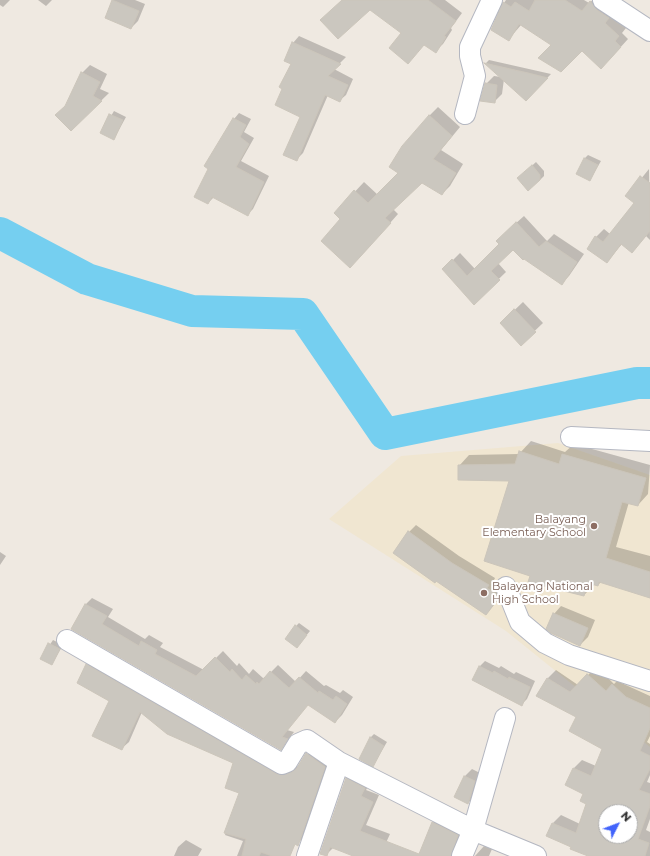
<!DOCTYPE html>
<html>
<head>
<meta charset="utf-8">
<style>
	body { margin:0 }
	#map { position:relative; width:650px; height:856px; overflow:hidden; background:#efe9e1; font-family:Montserrat,sans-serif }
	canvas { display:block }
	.north { position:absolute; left:598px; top:804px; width:40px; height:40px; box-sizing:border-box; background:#fff; border:1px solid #ababab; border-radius:50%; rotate:48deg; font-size:11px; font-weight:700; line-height:16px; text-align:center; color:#2e2e2e }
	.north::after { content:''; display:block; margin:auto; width:14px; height:18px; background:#4264fb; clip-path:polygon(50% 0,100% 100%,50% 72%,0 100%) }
</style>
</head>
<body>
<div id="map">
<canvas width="650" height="856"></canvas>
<div class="north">N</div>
</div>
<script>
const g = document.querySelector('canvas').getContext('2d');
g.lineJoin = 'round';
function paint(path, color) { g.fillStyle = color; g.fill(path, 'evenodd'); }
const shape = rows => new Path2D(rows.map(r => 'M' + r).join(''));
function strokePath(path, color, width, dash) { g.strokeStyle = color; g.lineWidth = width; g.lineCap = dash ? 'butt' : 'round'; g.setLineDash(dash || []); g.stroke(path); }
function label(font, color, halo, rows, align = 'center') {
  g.font = font + ' Montserrat,sans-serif'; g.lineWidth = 4; g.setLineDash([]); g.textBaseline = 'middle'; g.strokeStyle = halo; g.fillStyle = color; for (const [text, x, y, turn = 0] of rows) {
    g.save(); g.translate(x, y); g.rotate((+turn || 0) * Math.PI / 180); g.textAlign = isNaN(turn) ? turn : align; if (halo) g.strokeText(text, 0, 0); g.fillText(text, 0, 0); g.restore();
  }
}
paint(shape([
	[558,443,650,475,650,747,506,631,329,519,401,456]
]), '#f0e6d1');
paint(shape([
	[0,0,10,0,3,7,0,5],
	[38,0,52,0,46,6],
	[113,0,135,0,145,4,138,21,131,28,106,17],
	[343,0,445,0,462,13,451,28,452,30,443,44,435,51,424,44,408,62,403,32,370,8],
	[506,0,584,0,589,3,593,0,603,0,612,15,626,28,622,33,628,39,609,60,582,49,553,45,521,25,509,39,504,3],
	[299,36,346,57,334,69,353,79,346,95,339,101,328,95,303,153,296,160,301,116,292,63,293,43],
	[489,60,551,74,526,100,504,79,502,94,494,102,486,84,494,76,501,77,486,63],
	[90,65,107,74,100,89,109,93,71,130,66,106,82,73],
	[438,107,460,127,441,150,463,164,450,186,442,194,421,182,393,209,398,214,359,258,342,219,335,213,364,182,378,195,400,173,429,116],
	[114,111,126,117,114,139,101,133],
	[239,113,251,119,244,132,254,138,241,161,269,176,253,209,248,214,214,197,208,203,234,119],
	[588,155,601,161,590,180,584,159],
	[536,162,544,171,544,176,540,180,522,175],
	[649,169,650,240,646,236,632,252,622,244,607,262,596,237,604,229,610,234,635,202,627,196],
	[524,216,547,241,554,234,584,254,569,276,562,283,514,249,498,263,506,272,474,303,444,269,460,253,475,269,501,244,505,233],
	[523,302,543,323,521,344,501,323],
	[531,441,565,452,574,444,650,465,648,494,638,505,629,502,616,547,650,556,650,597,601,582,598,585,595,584,584,595,532,576,511,480,459,466,469,455,519,454],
	[416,525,459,556,495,578,494,580,503,587,505,591,486,614,409,532],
	[0,552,6,556,0,565],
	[92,598,113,609,108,617,145,639,149,635,163,643,160,647,204,670,223,651,237,666,239,663,249,674,253,669,263,678,266,677,278,665,296,682,306,671,324,686,326,685,340,693,343,690,353,697,342,715,335,722,308,704,287,730,294,732,281,749,72,628,86,604],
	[561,606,595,620,588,637,580,645,554,614],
	[299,623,310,631,300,643,296,626],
	[53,640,63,645,52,664,41,658],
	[94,658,289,769,299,766,314,747,332,759,306,835,300,841,300,821,284,856,237,856,243,841,225,835,240,793,234,763,142,712,129,742,121,749,111,700,87,665],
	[485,661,499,668,501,666,514,674,516,672,535,681,527,699,522,704,473,680,480,666],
	[556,670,578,685,593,670,607,677,614,684,617,681,650,696,650,736,647,742,650,744,650,775,647,782,650,783,650,819,646,830,650,832,650,856,591,856,572,846,553,823,561,815,580,824,588,803,584,793,566,785,574,768,582,760,596,766,603,748,578,717,537,695,548,678],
	[606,812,630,812,630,836,606,836],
	[374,734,387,742,373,765,370,738],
	[472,769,482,774,476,795,468,803,464,777],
	[353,773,371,782,366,790,379,795,366,825,390,834,380,856,356,856,334,847,326,855,346,779],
	[440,816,465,828,460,856,419,856,433,823],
	[186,840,202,849,198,856,174,856,178,847],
	[484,846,492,849,489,856,475,856]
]), '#0003');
strokePath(shape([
	[0,233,87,279,192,311,303,314,385,434,637,383,650,383]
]), '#75cff0', 32);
const building = shape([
	[112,0,139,11,131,29,105,18,112,0],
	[342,0,428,0,456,21,444,36,446,37,436,53,424,45,408,64,389,48,401,33,370,10,338,39,320,20,342,0],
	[535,0,565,0,582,11,590,1,597,10,609,18,605,23,619,36,615,41,621,47,601,69,582,51,561,72,538,58,551,45,519,24,509,41,491,30,503,2,511,7,515,2,529,11,535,0],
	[292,42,341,64,328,76,348,85,340,102,325,95,297,161,283,155,300,117,275,105,282,89,279,87,291,64,284,61,292,42],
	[484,63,528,73,548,78,526,101,484,63],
	[81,72,100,82,93,96,102,101,71,131,55,115,65,106,81,72],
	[485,83,497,85,495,103,480,101,485,83],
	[109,114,123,120,114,140,100,133,109,114],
	[429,115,452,136,433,159,456,173,442,195,422,183,385,218,391,223,350,268,321,241,340,219,334,213,354,190,368,203,398,173,389,167,402,146,429,115],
	[233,118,246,125,240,137,249,144,236,167,264,182,248,216,212,197,208,204,194,197,208,169,204,166,233,118],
	[584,158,598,165,590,181,576,174,584,158],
	[532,165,540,175,540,180,528,191,517,178,532,165],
	[640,176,650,183,650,231,632,253,621,244,607,263,587,249,595,236,603,242,634,203,625,196,640,176],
	[516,222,539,247,546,241,577,262,562,285,524,259,523,260,513,250,491,271,500,280,474,305,442,269,452,259,467,276,499,244,496,241,516,222],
	[514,309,536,332,521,346,500,323,514,309],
	[519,451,559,464,562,454,646,478,638,506,622,502,606,558,650,572,650,598,599,582,598,586,588,583,584,596,528,582,530,576,484,561,509,481,458,480,458,465,515,464,519,451],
	[408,531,452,563,489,585,487,588,496,594,498,599,486,615,436,581,435,583,393,553,408,531],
	[85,604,107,616,102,624,139,646,141,641,157,650,155,654,196,676,215,657,230,672,232,669,242,680,246,675,256,684,257,682,259,684,270,671,289,688,299,677,318,693,319,691,333,700,336,696,347,704,335,723,308,705,282,737,288,739,281,750,71,629,85,604],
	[553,613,588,628,580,646,551,633,546,629,553,613],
	[295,625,307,635,297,648,285,639,295,625],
	[48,643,60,649,52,665,40,659,48,643],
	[86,664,277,774,282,775,292,772,297,768,306,753,325,767,298,846,295,844,290,856,272,856,261,852,259,856,242,856,246,839,224,833,239,793,225,788,233,763,167,734,140,712,122,750,92,736,109,701,77,683,86,664],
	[479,666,493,673,494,671,508,679,509,677,530,687,522,706,472,680,479,666],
	[587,674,606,691,612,684,626,697,650,708,650,728,640,751,650,756,650,769,639,790,650,794,650,806,638,839,649,843,645,856,588,856,570,849,571,847,546,836,552,823,576,833,586,804,580,801,583,794,565,785,573,768,591,776,602,749,569,731,576,717,536,696,547,678,570,692,587,674],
	[606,812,630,812,630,836,606,836,606,812],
	[370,737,384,746,373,767,359,759,370,737],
	[464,776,475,781,468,804,454,797,464,776],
	[346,778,365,788,361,796,373,802,360,831,419,854,432,822,458,835,451,856,353,856,330,847,327,856,320,854,346,778]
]);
paint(building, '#cbc7bf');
strokePath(building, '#cbc5ba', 1);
const minor = shape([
	[603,0,650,31],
	[465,114,475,76,470,56,470,47,492,0],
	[571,437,650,441],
	[506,587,520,622,545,643,569,655,650,681],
	[67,640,282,764,287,762,298,744,307,740,339,762],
	[307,856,339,762,473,830,536,856],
	[462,856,473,830,505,718]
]);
strokePath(minor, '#b4b7c1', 22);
strokePath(minor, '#fff', 20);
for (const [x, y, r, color] of [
	[594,526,4,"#8d6e63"],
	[484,593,4,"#8d6e63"]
]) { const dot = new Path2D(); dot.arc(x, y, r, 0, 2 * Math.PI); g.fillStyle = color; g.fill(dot); strokePath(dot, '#fff', 1.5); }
label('11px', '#785e54', '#fff', [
	["Balayang",586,520],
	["Elementary School",586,533],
	["Balayang National",492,587,"left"],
	["High School",492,600,"left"]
], 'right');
</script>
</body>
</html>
